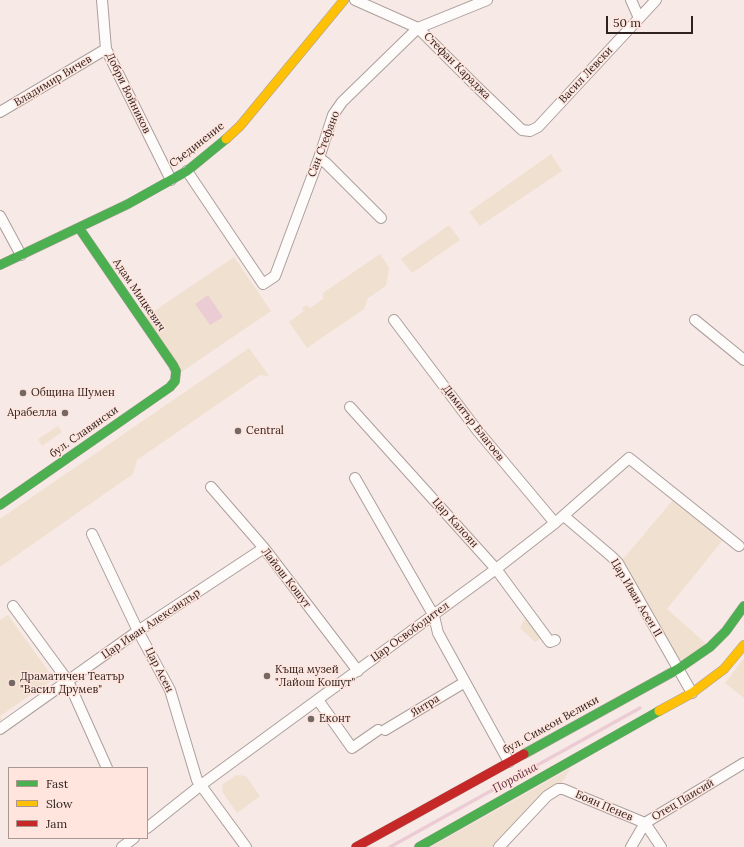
<!DOCTYPE html>
<html>
<head>
<meta charset="utf-8">
<style>
	body { margin:0 }
	#map { position:relative; width:744px; height:847px; overflow:hidden; background:#f7e9e5; font-family:Lora,serif }
	canvas { display:block }
	.legend { position:absolute; left:8px; top:767px; width:140px; height:72px; box-sizing:border-box; background:#ffe5dd; border:1px solid #ab9791; margin:0; padding:5px 7px; list-style:none; font-size:12px; color:#2e231f }
	.legend li { display:flex; align-items:center; gap:8px; height:20px }
	.legend b { width:20px; border:1px solid #ab9791 }
	.scale { position:absolute; left:606px; top:16px; width:87px; height:18px; box-sizing:border-box; border:2px solid #2e231f; border-top:0; padding-left:5px; font-size:12px; line-height:14px; white-space:nowrap; color:#2e231f; -webkit-text-stroke:3px #ffe5dd; paint-order:stroke }
</style>
</head>
<body>
<div id="map">
<canvas width="744" height="847"></canvas>
<ul class="legend">
<li><b style="height:5px;background:#4caf50"></b>Fast</li>
<li><b style="height:5px;background:#ffc107"></b>Slow</li>
<li><b style="height:5px;background:#c62828"></b>Jam</li>
</ul>
<div class="scale">50 m</div>
</div>
<script>
const g = document.querySelector('canvas').getContext('2d');
g.lineJoin = 'round';
function paint(path, color) { g.fillStyle = color; g.fill(path, 'evenodd'); }
const shape = rows => new Path2D(rows.map(r => 'M' + r).join(''));
function strokePath(path, color, width, dash) { g.strokeStyle = color; g.lineWidth = width; g.lineCap = dash ? 'butt' : 'round'; g.setLineDash(dash || []); g.stroke(path); }
function label(font, color, halo, rows, align = 'center') {
  g.font = font + ' Lora,serif'; g.lineWidth = 3; g.setLineDash([]); g.textBaseline = 'middle'; g.strokeStyle = halo; g.fillStyle = color; for (const [text, x, y, turn = 0] of rows) {
    g.save(); g.translate(x, y); g.rotate((+turn || 0) * Math.PI / 180); g.textAlign = isNaN(turn) ? turn : align; if (halo) g.strokeText(text, 0, 0); g.fillText(text, 0, 0); g.restore();
  }
}
paint(shape([
	[551,154,562,171,480,226,469,212],
	[449,225,460,240,412,273,401,259],
	[380,254,389,267,386,286,368,298,364,309,307,348,289,322,304,311,302,308,307,305,310,308,323,299,323,293],
	[234,257,271,311,180,373,141,320],
	[249,348,269,376,260,375,137,460,133,474,0,567,0,519],
	[58,426,62,432,42,446,38,439],
	[677,495,726,536,667,609,710,647,678,669,618,563,625,557],
	[8,615,54,679,0,716,2,720,0,721,0,620],
	[525,618,541,638,535,642,520,628],
	[744,658,744,698,725,683],
	[571,768,558,789,499,847,431,847],
	[236,775,246,776,260,796,237,813,223,793,222,785]
]), '#f0e0d0');
paint(shape([
	[208,295,223,317,210,325,195,304]
]), '#ecccd4');
strokePath(shape([
	[390,847,640,708]
]), '#ecccd4', 3.5);
const street = shape([
	[102,0,106,49,171,180],
	[355,0,418,28,475,85,522,130,530,131,538,127,656,0],
	[631,0,639,18],
	[0,112,106,49],
	[319,158,326,163,381,218],
	[187,171,263,284,275,276,319,158,333,115,342,102,418,28,487,0],
	[0,216,21,255],
	[394,320,477,430,555,523],
	[695,320,744,360],
	[350,407,496,569,550,642,555,640],
	[355,478,434,616,438,633,509,762],
	[211,487,264,548,358,671],
	[564,516,611,556,618,563,692,693],
	[92,534,138,631,170,690,197,780,246,847],
	[13,606,68,681,107,768],
	[318,700,352,748,378,730],
	[0,729,138,631,264,548],
	[385,730,465,682],
	[147,828,201,785,496,569,555,523,629,458,739,546],
	[122,847,134,838],
	[499,847,547,796,558,789,563,789,645,823,661,847],
	[631,847,645,823,744,763]
]);
const fast = shape([
	[0,265,128,204,187,171,226,139],
	[0,505,170,387,175,381,176,371,173,365,79,228],
	[524,754,678,669,710,647,726,631,744,606],
	[419,847,659,711]
]);
const slow = shape([
	[226,139,240,126,344,0],
	[659,711,692,693,724,669,744,645]
]);
const jam = shape([
	[356,847,524,754]
]);
strokePath(street, '#ab9f9c', 12);
strokePath(fast, '#ab9f9c', 10);
strokePath(slow, '#ab9f9c', 10);
strokePath(jam, '#ab9f9c', 10);
strokePath(street, '#fefcfb', 10);
strokePath(fast, '#4caf50', 9);
strokePath(slow, '#ffc107', 9);
strokePath(jam, '#c62828', 9);
for (const [x, y, r, color] of [
	[23,393,4,"#746864"],
	[65,413,4,"#746864"],
	[238,431,4,"#746864"],
	[267,676,4,"#746864"],
	[12,683,4,"#746864"],
	[311,719,4,"#746864"]
]) { const dot = new Path2D(); dot.arc(x, y, r, 0, 2 * Math.PI); g.fillStyle = color; g.fill(dot); strokePath(dot, '#ffe5dd', 1.5); }
label('11px', '#2e231f', '#ffe5dd', [
	["Стефан Караджа",457,66,45],
	["Васил Левски",586,75,-47],
	["Владимир Вичев",53,81,-31],
	["Добри Войников",128,93,64],
	["Сан Стефано",324,144,-69],
	["Съединение",197,145,-38],
	["Адам Мицкевич",139,295,56],
	["Димитър Благоев",473,423,52],
	["бул. Славянски",84,432,-35],
	["Цар Калоян",455,523,48],
	["Лайош Кошут",286,578,52],
	["Цар Иван Асен II",636,598,59],
	["Цар Иван Александър",151,624,-34],
	["Цар Освободител",410,632,-36],
	["Цар Асен",159,670,63],
	["Янтра",425,706,-32],
	["бул. Симеон Велики",551,725,-29],
	["Отец Паисий",683,800,-31],
	["Боян Пенев",604,806,23]
]);
label('11px', '#2e231f', '#ffe5dd', [
	["Община Шумен",31,393],
	["Арабелла",57,413,"right"],
	["Central",246,431],
	["Къща музей",275,670],
	["\"Лайош Кошут\"",275,683],
	["Драматичен Театър",20,677],
	["\"Васил Друмев\"",20,690],
	["Еконт",319,719]
], 'left');
label('italic 12px', '#602c41', '#ffe5dd', [
	["Поройна",515,778,-29]
]);
</script>
</body>
</html>
